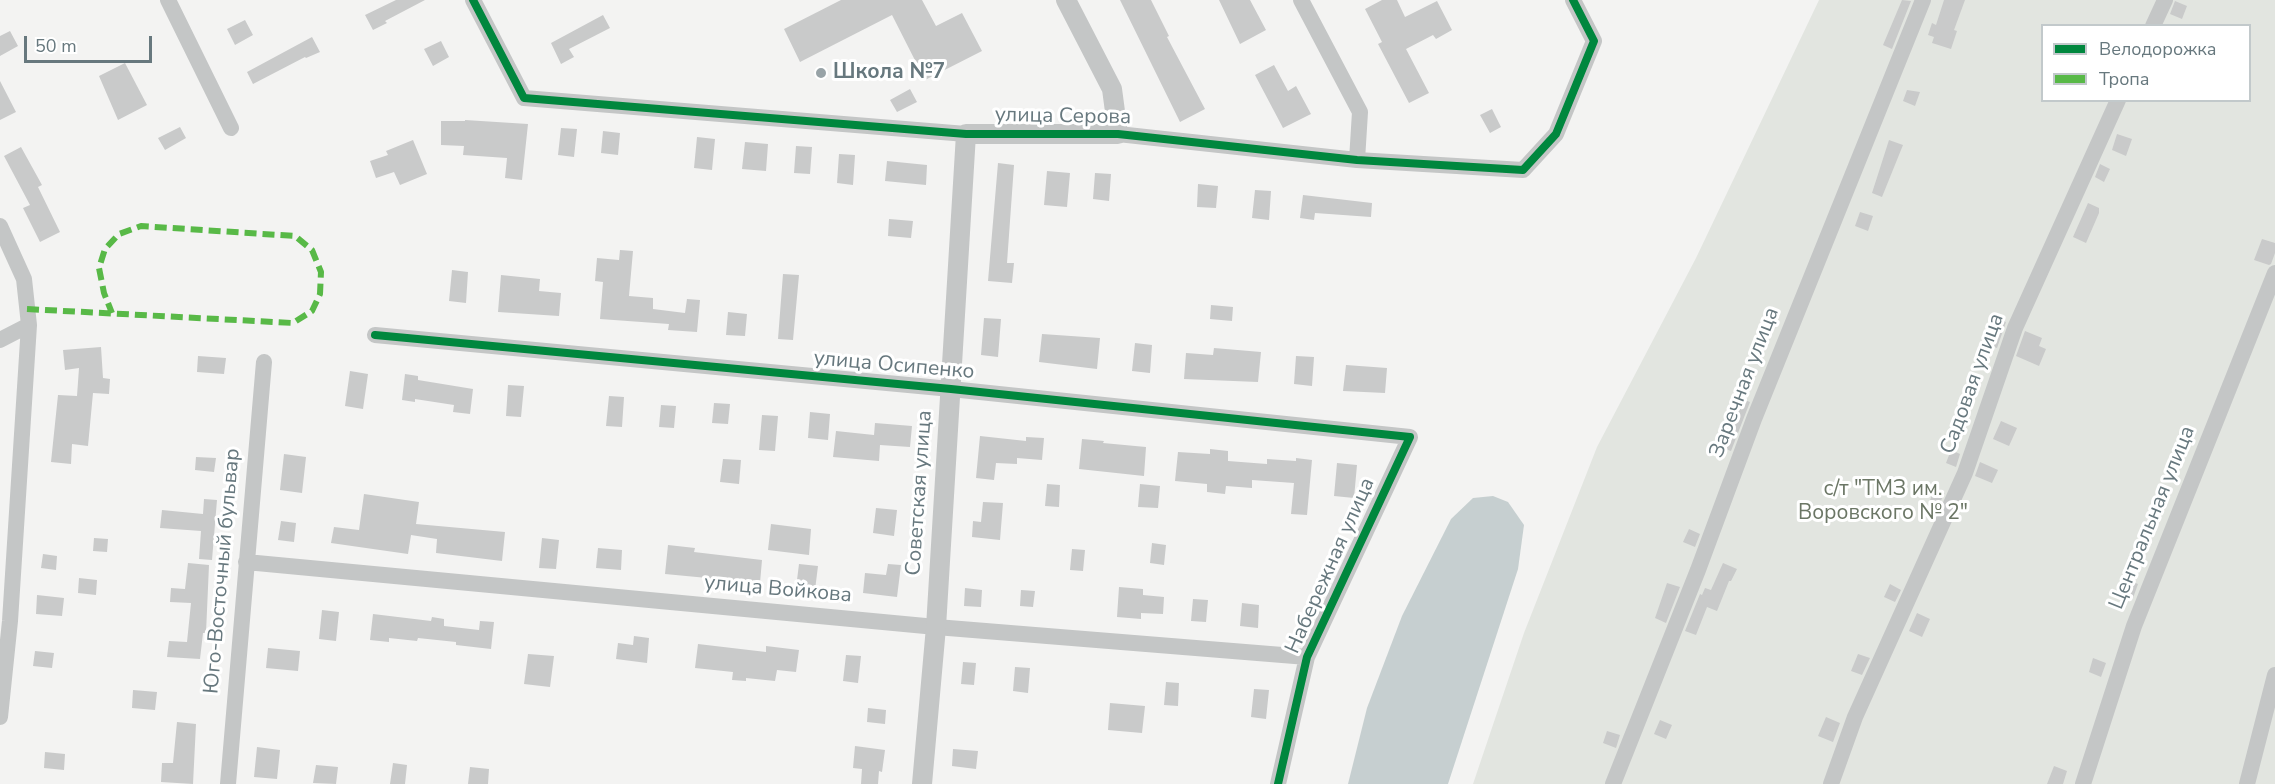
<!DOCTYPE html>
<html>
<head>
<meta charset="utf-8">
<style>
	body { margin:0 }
	#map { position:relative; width:2275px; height:784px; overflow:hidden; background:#f3f3f2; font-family:"Nunito Sans",sans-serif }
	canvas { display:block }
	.legend { position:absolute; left:2041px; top:24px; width:210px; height:78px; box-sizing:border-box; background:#fff; border:2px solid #c2c9cb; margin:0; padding:8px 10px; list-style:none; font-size:18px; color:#67787e }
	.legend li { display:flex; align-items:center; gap:12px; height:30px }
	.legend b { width:30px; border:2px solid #c2c9cb }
	.scale { position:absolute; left:24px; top:36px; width:128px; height:27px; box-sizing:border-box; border:3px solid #67787e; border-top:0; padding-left:8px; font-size:18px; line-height:21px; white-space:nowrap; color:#67787e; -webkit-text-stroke:4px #fff; paint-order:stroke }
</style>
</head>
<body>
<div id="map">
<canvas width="2275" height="784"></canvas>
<ul class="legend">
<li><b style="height:8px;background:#00873e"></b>Велодорожка</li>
<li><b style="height:8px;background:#58b947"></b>Тропа</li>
</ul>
<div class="scale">50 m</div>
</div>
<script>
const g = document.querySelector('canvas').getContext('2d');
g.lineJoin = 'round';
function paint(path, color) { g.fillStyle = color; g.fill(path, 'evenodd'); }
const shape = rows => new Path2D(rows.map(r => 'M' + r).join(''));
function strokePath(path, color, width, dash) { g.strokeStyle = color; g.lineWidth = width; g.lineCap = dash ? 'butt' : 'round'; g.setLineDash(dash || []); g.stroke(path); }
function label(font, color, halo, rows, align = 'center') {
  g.font = font + ' "Nunito Sans",sans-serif'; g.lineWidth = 6; g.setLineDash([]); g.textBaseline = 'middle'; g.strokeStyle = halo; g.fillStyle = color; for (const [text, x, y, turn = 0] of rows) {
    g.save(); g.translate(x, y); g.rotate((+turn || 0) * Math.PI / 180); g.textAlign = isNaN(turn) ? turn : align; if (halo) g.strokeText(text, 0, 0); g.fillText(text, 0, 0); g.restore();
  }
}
paint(shape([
	[1819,0,2275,0,2275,784,1473,784,1524,633,1597,447,1696,258],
	[2042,26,2250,26,2250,100,2042,100]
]), '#e2e5e0');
paint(shape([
	[1493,496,1508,502,1524,525,1518,569,1448,784,1348,784,1367,708,1402,616,1451,519,1473,498]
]), '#c6cfd0');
paint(shape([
	[396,0,425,0,385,21,387,23,373,30,365,15],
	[841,0,922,0,936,26,962,13,982,51,925,80,892,15,800,62,784,29],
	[1120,0,1151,0,1169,36,1167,37,1205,109,1180,122],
	[1219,0,1250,0,1266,30,1240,44],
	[1382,0,1397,0,1405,17,1437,1,1452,30,1436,39,1433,35,1406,49,1429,93,1409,103,1378,44,1382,42,1365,9],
	[1902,0,1911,1,1892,49,1883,45],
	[1944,0,1965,0,1954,30,1957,31,1951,49,1932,43,1934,37,1928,35,1932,23,1936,25],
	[2175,1,2187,6,2182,19,2170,14],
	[603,15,610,28,569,49,574,57,561,64,551,43],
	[245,20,253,35,235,45,227,29],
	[10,31,18,46,0,56,0,36],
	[312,37,320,52,306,58,305,57,253,84,247,72],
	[441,41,449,57,433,66,424,49],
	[125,63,147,105,118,120,99,76],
	[1274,65,1288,91,1296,86,1311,114,1283,128,1255,75],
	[0,81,16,112,0,120],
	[910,89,917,102,897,112,890,100],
	[1907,90,1920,92,1915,106,1903,101],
	[1492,109,1501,127,1490,133,1480,115],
	[465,120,528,124,522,180,505,178,507,158,463,155,464,146,441,145,441,121,465,121],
	[180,127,186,138,165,150,158,138],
	[561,128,577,129,574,157,558,155],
	[603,131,620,133,618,155,601,153],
	[2117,134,2132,139,2126,156,2112,150],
	[697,137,715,139,712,170,694,168],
	[413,140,427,174,400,185,394,172,376,178,370,161,388,155,386,151],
	[1889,140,1903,145,1882,197,1872,193],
	[745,142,768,144,766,171,742,169],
	[796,146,812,147,810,174,794,173],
	[21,147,42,185,38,187,60,232,40,242,23,208,30,205,4,156],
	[839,154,855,155,853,185,837,183],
	[887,161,927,165,926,185,885,181],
	[998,163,1014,165,1007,263,1014,263,1012,283,988,281],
	[2100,164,2110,169,2104,182,2095,177],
	[1047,171,1070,173,1067,207,1044,205],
	[1095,173,1111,174,1109,201,1093,199],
	[1198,184,1218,186,1216,208,1197,207],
	[1255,190,1271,191,1269,220,1252,218],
	[1303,195,1372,203,1371,217,1315,213,1314,220,1300,218],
	[2088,203,2099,208,2099,213,2086,243,2073,237],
	[1860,212,1873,216,1868,231,1855,226],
	[889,219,913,221,911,238,888,236],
	[2262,239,2275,243,2275,253,2271,264,2269,265,2254,260],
	[620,250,633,251,629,296,653,298,653,309,685,313,687,299,700,300,697,332,668,330,669,324,600,319,603,282,595,281,597,258,619,260],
	[452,270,468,272,466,303,449,301],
	[783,274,799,275,793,340,778,339],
	[501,275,540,279,539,291,561,293,559,316,498,312],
	[1211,305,1233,307,1232,321,1210,319],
	[728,312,747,314,745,336,726,335],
	[984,318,1001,319,998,357,981,355],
	[2003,321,2006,322,1997,348,1992,346],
	[2025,331,2042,338,2039,346,2046,349,2039,366,2016,356],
	[1042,334,1100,338,1097,369,1039,362],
	[1135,343,1152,345,1150,373,1132,371],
	[101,347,103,378,110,379,109,394,93,393,88,446,72,444,71,464,51,462,58,395,77,396,79,368,65,370,63,350],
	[1214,348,1261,352,1258,382,1184,379,1186,353,1213,355],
	[198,356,226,358,224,374,197,372],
	[1296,356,1314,357,1312,386,1294,384],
	[1346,365,1387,368,1385,393,1343,391],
	[350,371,368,374,363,409,345,406],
	[405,374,418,376,418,380,473,389,470,414,453,412,454,405,415,399,415,402,402,400],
	[508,385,524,386,521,417,506,416],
	[609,396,624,397,622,427,606,426],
	[1740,398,1750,402,1731,451,1720,447],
	[714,403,730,404,728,424,712,423],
	[661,405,676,406,674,428,659,427],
	[810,412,830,414,828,440,808,438],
	[762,415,778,416,775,451,759,450],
	[2001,421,2017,428,2009,446,1993,439],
	[875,423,912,426,910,447,880,445,879,461,833,457,836,431,874,435],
	[980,436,1026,441,1026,437,1044,438,1042,460,1017,458,1017,464,996,463,994,480,976,478],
	[1082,439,1104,441,1103,443,1146,447,1144,476,1079,469],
	[1210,449,1228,451,1228,461,1267,464,1267,459,1296,461,1296,458,1312,460,1307,515,1291,514,1294,483,1252,480,1252,488,1226,486,1225,494,1207,492,1207,484,1175,481,1178,452,1210,454],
	[1951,450,1960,454,1956,467,1946,463],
	[284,454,306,457,302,493,280,490],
	[196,457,216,458,214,472,195,470],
	[723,459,741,460,739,484,720,482],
	[1980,462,1998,470,1992,483,1975,476],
	[1337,463,1357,465,1354,498,1334,496],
	[1047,484,1060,485,1059,507,1045,506],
	[1140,484,1160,486,1158,508,1138,507],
	[1935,488,1945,493,1939,504,1930,500],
	[364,494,419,502,416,524,505,532,502,561,436,553,437,539,411,535,408,554,331,543,334,527,359,530],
	[204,499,217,500,212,560,199,559,201,531,160,528,162,510,203,514],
	[983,502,1003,503,1000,540,972,537,973,521,981,522],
	[876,508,897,510,894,536,873,533],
	[281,521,296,523,294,542,278,540],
	[771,524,811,529,809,555,768,550],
	[1689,529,1700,534,1695,547,1683,542],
	[94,538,108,539,107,552,93,551],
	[542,538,559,540,556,569,539,568],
	[1152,543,1166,545,1164,565,1150,563],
	[668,545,695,548,694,552,762,560,760,583,665,574],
	[598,548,622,550,621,570,596,568],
	[1072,549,1085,550,1083,571,1070,570],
	[43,554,57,556,56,570,41,568],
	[188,563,209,565,206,633,203,633,200,659,167,657,169,641,187,642,191,603,170,602,171,588,185,589],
	[1723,563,1737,569,1731,581,1729,581,1717,611,1707,607,1696,635,1685,631,1700,594,1702,595,1705,588,1711,590],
	[799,564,818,566,815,590,796,588],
	[888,564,901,565,897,597,863,593,865,573,886,575],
	[79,578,97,580,96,595,78,593],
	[2126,579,2138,584,2133,598,2120,594],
	[1667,583,1680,587,1666,623,1655,618],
	[1890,584,1901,590,1895,602,1884,597],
	[1119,587,1143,589,1143,595,1164,597,1163,614,1141,613,1141,619,1117,617],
	[965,588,982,590,981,607,964,606],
	[1021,590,1035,591,1033,607,1020,606],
	[37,595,64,598,62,616,36,614],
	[1193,599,1208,600,1206,622,1191,621],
	[1242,603,1259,605,1258,628,1240,626],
	[322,610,339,612,336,641,319,639],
	[1917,613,1930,619,1922,637,1909,631],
	[373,614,431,621,432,617,444,619,444,626,479,630,480,621,494,622,491,649,456,645,456,642,418,638,417,641,389,638,389,642,370,640],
	[634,636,649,638,647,663,616,659,618,643,633,645],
	[698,644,766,652,766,646,799,650,796,672,777,670,775,681,746,678,746,681,732,680,733,672,695,668],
	[268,648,300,651,298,671,266,668],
	[35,651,54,653,52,668,33,666],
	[528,654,554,656,550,687,524,684],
	[1858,654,1870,658,1862,675,1851,671],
	[846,655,861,656,858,683,843,681],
	[2093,658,2106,663,2101,677,2089,672],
	[963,662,976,663,974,685,961,684],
	[1015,667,1030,668,1028,693,1013,691],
	[1166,682,1179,683,1178,706,1164,705],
	[1254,689,1269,690,1266,719,1251,717],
	[133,690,157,692,155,710,132,708],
	[1110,703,1145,706,1142,733,1108,730],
	[868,708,886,710,885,724,867,722],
	[1826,717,1840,723,1833,742,1818,736],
	[1660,720,1672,725,1666,739,1654,734],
	[177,722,196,724,193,784,161,782,162,763,173,763],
	[1607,731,1620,735,1616,748,1603,743],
	[855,746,885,750,882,772,879,771,878,784,861,784,862,769,853,768],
	[257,747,280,750,277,779,254,777],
	[953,749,978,751,976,769,952,766],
	[45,752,65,754,64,770,44,768],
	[393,763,407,765,405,784,390,784],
	[316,765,338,767,336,784,313,783],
	[2054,766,2067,771,2063,784,2047,784],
	[470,767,489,769,488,784,468,784]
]), '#c9caca');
strokePath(shape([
	[168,0,231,128],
	[473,0,524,98,966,134],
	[1301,0,1360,112,1357,160],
	[2153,26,2165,0],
	[1118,134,1357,160,1523,170,1556,134,1594,41,1573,0],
	[0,226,24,279,29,325,10,621,0,717],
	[375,335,951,389,1410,437,1307,657,1278,784],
	[0,340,29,325],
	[246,562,936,627,1307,657],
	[228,784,264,362],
	[1613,784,1698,570,1754,419,1923,0],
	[1831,784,1855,717,1965,473,2015,328,2118,100],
	[2083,784,2134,626,2275,273],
	[2247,784,2275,675]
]), '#c4c6c6', 16);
strokePath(shape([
	[922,784,936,627,966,134,1118,134,1112,89,1066,0]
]), '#c4c6c6', 20);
strokePath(shape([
	[27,309,293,323,312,311,320,294,321,272,312,250,295,236,141,226,119,234,105,249,99,268,104,293,112,313]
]), '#58b947', 6, [12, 6]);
strokePath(shape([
	[473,0,524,98,966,134,1118,134,1357,160,1523,170,1556,134,1594,41,1573,0],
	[375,335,951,389,1410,437,1307,657,1278,784]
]), '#00873e', 8);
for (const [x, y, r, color] of [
	[821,73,6,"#98a3a7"]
]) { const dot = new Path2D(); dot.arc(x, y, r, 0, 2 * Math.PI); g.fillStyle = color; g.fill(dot); strokePath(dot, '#fff', 2); }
label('bold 21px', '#67787e', '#fff', [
	["Школа №7",833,73]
], 'left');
label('21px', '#67787e', '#fff', [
	["улица Серова",1063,117,1],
	["улица Осипенко",894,366,5],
	["Заречная улица",1745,383,-69],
	["Садовая улица",1973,384,-70],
	["Советская улица",920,493,-86],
	["Центральная улица",2153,518,-68],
	["Набережная улица",1331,566,-66],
	["Юго-Восточный бульвар",223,571,-85],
	["улица Войкова",778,590,5]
]);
label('21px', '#6b7665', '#fff', [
	["с/т \"ТМЗ им.",1883,490],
	["Воровского № 2\"",1883,514]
]);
</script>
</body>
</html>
